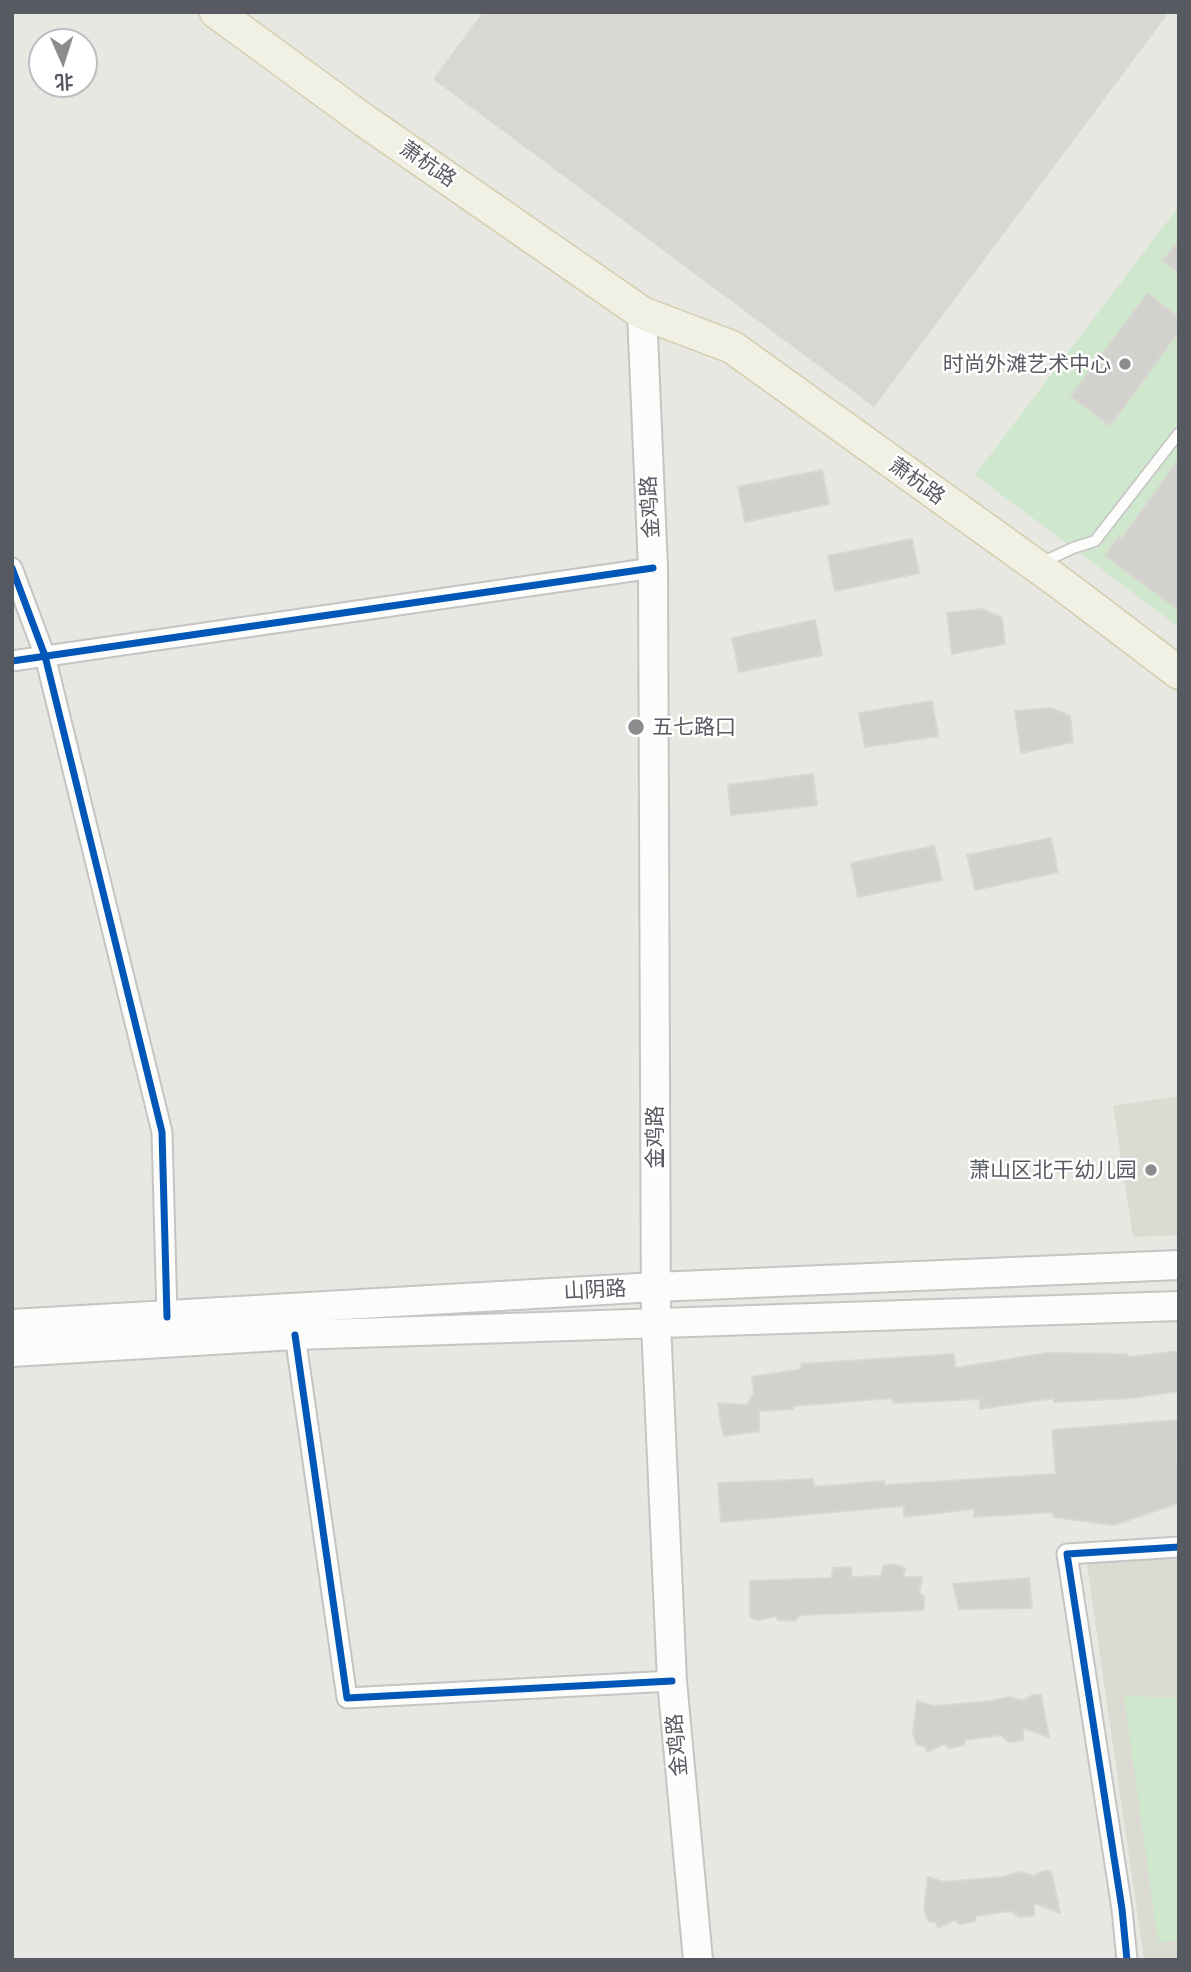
<!DOCTYPE html>
<html>
<head>
<meta charset="utf-8">
<style>
	body { margin:0 }
	#map { position:relative; width:1191px; height:1972px; overflow:hidden; background:#e8e8e2; font-family:Lato,"Noto Sans SC",sans-serif }
	canvas { display:block }
	.frame { position:absolute; inset:0; border:14px solid #575b61; pointer-events:none }
	.north { position:absolute; left:28px; top:28px; width:70px; height:70px; box-sizing:border-box; background:#fff; border:2px solid #bcbdc0; border-radius:50%; rotate:177deg; font-size:19px; font-weight:700; line-height:28px; text-align:center; color:#575b61 }
	.north::after { content:''; display:block; margin:auto; width:24px; height:32px; background:#8a8c8e; clip-path:polygon(50% 0,100% 100%,50% 72%,0 100%) }
</style>
</head>
<body>
<div id="map">
<canvas width="1191" height="1972"></canvas>
<div class="frame"></div>
<div class="north">北</div>
</div>
<script>
const g = document.querySelector('canvas').getContext('2d');
g.lineJoin = 'round';
function paint(path, color) { g.fillStyle = color; g.fill(path, 'evenodd'); }
const shape = rows => new Path2D(rows.map(r => 'M' + r).join(''));
function strokePath(path, color, width, dash) { g.strokeStyle = color; g.lineWidth = width; g.lineCap = dash ? 'butt' : 'round'; g.setLineDash(dash || []); g.stroke(path); }
function label(font, color, halo, rows, align = 'center') {
  g.font = font + ' Lato,"Noto Sans SC",sans-serif'; g.lineWidth = 5; g.setLineDash([]); g.textBaseline = 'middle'; g.strokeStyle = halo; g.fillStyle = color; for (const [text, x, y, turn = 0] of rows) {
    g.save(); g.translate(x, y); g.rotate((+turn || 0) * Math.PI / 180); g.textAlign = isNaN(turn) ? turn : align; if (halo) g.strokeText(text, 0, 0); g.fillText(text, 0, 0); g.restore();
  }
}
paint(shape([
	[483,12,1160,12,1167,15,874,407,433,79]
]), '#d8d7d1');
paint(shape([
	[1179,1096,1179,1235,1133,1237,1113,1106],
	[1179,1538,1179,1960,1144,1960,1087,1565]
]), '#dbdbd1');
paint(shape([
	[1179,206,1179,627,975,475],
	[1124,1696,1179,1698,1179,1941,1158,1942]
]), '#cee7cd');
const building = shape([
	[1179,241,1179,273,1162,261,1179,241],
	[1148,293,1179,319,1179,331,1110,426,1071,396,1148,293],
	[1179,459,1179,610,1105,556,1119,536,1122,538,1179,459],
	[822,470,829,504,745,522,738,487,822,470],
	[912,539,919,573,835,591,828,556,912,539],
	[982,609,1002,618,1005,644,952,654,947,613,982,609],
	[815,620,822,655,739,672,732,638,815,620],
	[932,701,938,736,865,747,859,713,932,701],
	[1051,708,1070,716,1073,742,1021,753,1015,711,1051,708],
	[813,774,817,805,731,815,728,785,813,774],
	[1051,838,1058,872,975,890,967,855,1051,838],
	[934,846,942,880,858,897,851,863,934,846],
	[1179,1351,1179,1391,1133,1398,1054,1402,1054,1398,980,1409,980,1399,893,1403,893,1398,793,1406,793,1409,759,1411,759,1431,724,1436,720,1419,718,1403,747,1405,754,1393,752,1377,802,1369,801,1364,954,1354,955,1368,1047,1353,1128,1354,1127,1357,1179,1351],
	[1178,1420,1176,1465,1178,1464,1179,1503,1114,1525,1053,1517,1053,1512,974,1517,974,1509,904,1517,904,1506,721,1522,718,1483,813,1479,814,1487,884,1481,884,1485,1056,1474,1052,1430,1178,1420],
	[894,1564,905,1568,903,1577,922,1577,919,1593,924,1596,924,1610,800,1615,795,1621,778,1620,776,1616,758,1620,750,1617,750,1581,831,1578,833,1568,851,1567,852,1577,881,1576,883,1566,894,1564],
	[1029,1578,1032,1608,959,1609,953,1584,1029,1578],
	[1033,1695,1041,1695,1049,1737,1023,1728,1023,1740,1009,1742,1001,1735,965,1740,964,1745,949,1748,943,1744,928,1752,925,1746,917,1745,913,1733,917,1701,933,1706,992,1701,1010,1697,1022,1701,1033,1695],
	[1044,1871,1051,1871,1060,1913,1034,1903,1034,1916,1019,1917,1011,1911,976,1916,975,1921,960,1924,954,1920,938,1928,936,1922,928,1921,924,1909,928,1877,943,1882,1002,1877,1020,1872,1033,1876,1044,1871]
]);
paint(building, '#d2d1cd');
strokePath(building, '#d8d7d1', 2);
const lane = shape([
	[1041,563,1073,548,1095,541,1179,433]
]);
const street = shape([
	[12,568,45,656,162,1132,167,1317],
	[12,661,653,568],
	[295,1335,347,1698,672,1681],
	[1127,1960,1122,1909,1067,1554,1179,1547]
]);
const secondary = shape([
	[642,313,653,568,656,1324,672,1681,698,1960],
	[12,1324,656,1287,1179,1265],
	[12,1352,295,1335,1179,1306]
]);
const primary = shape([
	[216,12,365,121,642,313,732,347,1063,585,1179,673]
]);
strokePath(lane, '#c4c4c4', 13);
strokePath(street, '#c4c4c4', 23);
strokePath(secondary, '#c4c5c4', 32);
strokePath(primary, '#d3ccad', 35);
strokePath(lane, '#fcfcfb', 10);
strokePath(street, '#fcfcfb', 19);
strokePath(secondary, '#fcfcfb', 28);
strokePath(primary, '#f1f0e5', 32);
strokePath(shape([
	[12,568,45,656,162,1132,167,1317],
	[12,661,653,568],
	[295,1335,347,1698,672,1681],
	[1127,1960,1122,1909,1067,1554,1179,1547]
]), '#0057b8', 7);
for (const [x, y, r, color] of [
	[1125,364,7,"#8a8c8e"],
	[636,727,9,"#8a8c8e"],
	[1151,1170,7,"#8a8c8e"]
]) { const dot = new Path2D(); dot.arc(x, y, r, 0, 2 * Math.PI); g.fillStyle = color; g.fill(dot); strokePath(dot, '#fff', 2.5); }
label('21px', '#575b61', '#fff', [
	["萧杭路",428,164,35],
	["萧杭路",917,481,36],
	["金鸡路",650,507,-93],
	["金鸡路",655,1137,-90],
	["山阴路",595,1290,-3],
	["金鸡路",677,1745,-95]
]);
label('21px', '#575b61', '#fff', [
	["时尚外滩艺术中心",1111,364],
	["五七路口",652,727,"left"],
	["萧山区北干幼儿园",1137,1170]
], 'right');
</script>
</body>
</html>
